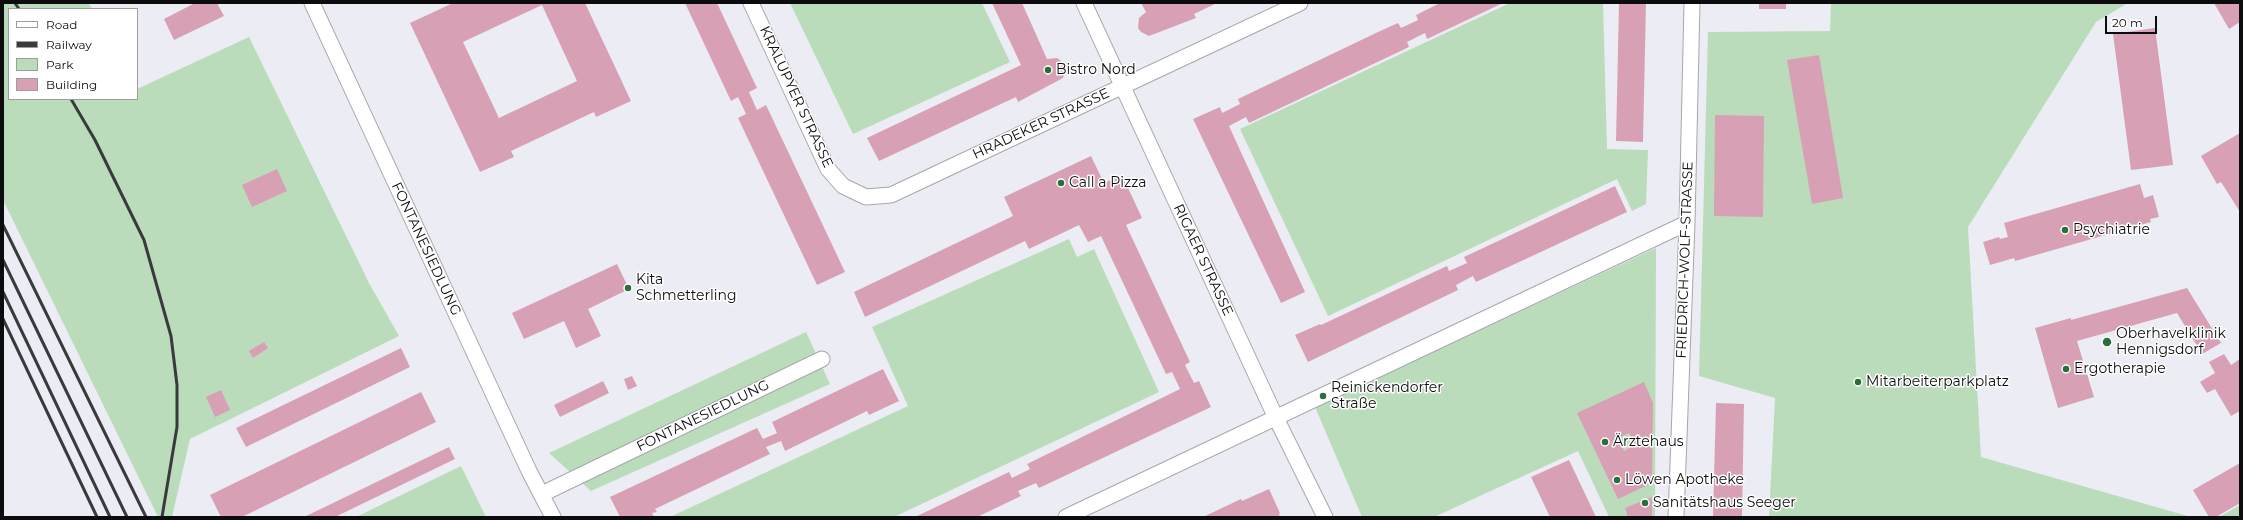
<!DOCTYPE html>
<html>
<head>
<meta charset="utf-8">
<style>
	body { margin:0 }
	#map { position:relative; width:2243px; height:520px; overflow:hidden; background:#ecedf4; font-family:Montserrat,sans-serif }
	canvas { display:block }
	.frame { position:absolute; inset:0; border:4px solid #0c0c0e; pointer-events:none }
	.legend { position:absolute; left:8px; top:8px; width:130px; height:92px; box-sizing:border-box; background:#fff; border:1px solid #9e9e9f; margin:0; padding:5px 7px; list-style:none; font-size:12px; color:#0c0c0e }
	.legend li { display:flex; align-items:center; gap:8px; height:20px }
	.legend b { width:20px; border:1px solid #9e9e9f }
	.scale { position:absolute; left:2105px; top:16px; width:52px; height:18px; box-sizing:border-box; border:2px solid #0c0c0e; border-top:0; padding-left:5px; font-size:12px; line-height:14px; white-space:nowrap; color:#0c0c0e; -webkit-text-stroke:3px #fff; paint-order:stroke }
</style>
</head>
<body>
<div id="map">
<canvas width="2243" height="520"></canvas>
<div class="frame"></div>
<ul class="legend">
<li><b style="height:5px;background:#fff"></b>Road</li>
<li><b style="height:5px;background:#393a3d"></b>Railway</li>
<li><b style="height:11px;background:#badcba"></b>Park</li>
<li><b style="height:11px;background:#d7a0b5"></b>Building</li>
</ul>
<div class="scale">20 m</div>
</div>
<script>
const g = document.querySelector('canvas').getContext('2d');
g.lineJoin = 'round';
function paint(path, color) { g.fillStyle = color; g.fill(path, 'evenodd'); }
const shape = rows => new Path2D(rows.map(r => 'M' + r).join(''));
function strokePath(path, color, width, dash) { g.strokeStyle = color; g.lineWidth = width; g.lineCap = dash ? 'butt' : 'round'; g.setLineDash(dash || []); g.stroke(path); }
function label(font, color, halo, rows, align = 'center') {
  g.font = font + ' Montserrat,sans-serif'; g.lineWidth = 3; g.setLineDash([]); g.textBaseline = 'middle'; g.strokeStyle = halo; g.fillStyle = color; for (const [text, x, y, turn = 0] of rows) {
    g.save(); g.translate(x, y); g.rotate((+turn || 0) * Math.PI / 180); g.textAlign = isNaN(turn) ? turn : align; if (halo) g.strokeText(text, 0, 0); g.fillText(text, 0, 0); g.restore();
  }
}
paint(shape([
	[3,3,89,3,92,9,9,9,9,99,137,99,137,89,249,37,369,283,399,336,190,439,172,517,158,517,3,200],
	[790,3,982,3,1010,62,853,134],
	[1510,3,1603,3,1607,149,1648,150,1646,204,1632,211,1617,179,1328,316,1240,129],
	[1831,3,2128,3,2096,22,1968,227,1981,457,2191,517,1769,517,1775,398,1699,376,1708,32,1830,31],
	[1069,239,1077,257,1094,249,1159,392,894,517,670,517,908,406,872,327],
	[1656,248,1655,517,1609,517,1578,451,1434,517,1362,517,1315,407],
	[806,332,830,384,591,491,549,453],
	[461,466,486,517,356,517],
	[2240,505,2240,517,2219,517]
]), '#badcba');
paint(shape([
	[195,3,217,3,224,16,174,40,164,19],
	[453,3,585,3,631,101,596,117,594,112,511,151,514,157,480,172,410,23],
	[542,5,577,81,499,118,463,42],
	[685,3,717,3,757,88,749,92,757,110,766,105,845,272,817,285,738,118,746,114,738,97,731,101],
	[992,3,1022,3,1047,59,1057,58,1064,63,1066,71,1063,78,1018,102,1016,97,879,161,867,138,1021,65],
	[1141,3,1217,3,1194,14,1196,18,1149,36,1141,32,1138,28,1139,18,1146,12],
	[1440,3,1503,3,1427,39,1425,33,1407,42,1409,47,1249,123,1246,117,1229,126,1305,292,1281,303,1193,119,1220,107,1222,113,1240,104,1238,99,1378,32,1398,23,1401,28,1418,20,1416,15],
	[1619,3,1646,3,1643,142,1616,141],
	[1759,3,1786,3,1786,9,1759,9],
	[2214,3,2240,3,2240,22,2229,29],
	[2155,28,2173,165,2131,170,2113,34],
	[1819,55,1843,198,1812,204,1787,60],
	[1715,115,1764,116,1763,217,1714,216],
	[2240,133,2240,212,2221,182,2217,184,2201,156],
	[1091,156,1104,183,1122,175,1142,218,1126,225,1190,362,1185,365,1194,383,1199,381,1211,407,1039,488,1036,483,1018,491,1021,496,977,517,915,517,1009,472,1012,478,1030,469,1027,464,1180,389,1172,372,1166,374,1101,236,1088,242,1079,225,1029,249,1025,241,865,317,854,292,1013,216,1004,197],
	[277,169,287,191,252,207,242,185],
	[2140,184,2144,198,2153,195,2159,217,2150,219,2151,222,2015,261,2014,258,1990,265,1983,242,1999,237,2000,239,2008,237,2004,223],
	[1615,186,1627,212,1476,282,1473,276,1456,285,1458,290,1308,362,1295,335,1320,324,1321,325,1447,266,1449,271,1467,263,1464,257],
	[617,264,629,289,588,309,601,336,576,348,564,321,524,339,512,313],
	[2187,288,2221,343,2202,354,2177,313,2077,341,2094,397,2058,408,2035,328,2071,318,2071,320],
	[264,342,268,348,253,358,249,351],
	[401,348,410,367,246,447,236,428],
	[2224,354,2231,365,2240,359,2240,411,2231,416,2215,389,2207,393,2200,382,2215,373,2209,362],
	[883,369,899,401,869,415,867,411,785,451,781,441,766,447,770,454,655,509,657,512,652,513,654,517,620,517,610,497,757,428,763,439,777,433,772,422],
	[632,376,637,386,628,390,624,379],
	[603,381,609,393,560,417,554,405],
	[1644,382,1653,403,1652,483,1618,499,1577,413],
	[1629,433,1635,445,1624,451,1618,438],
	[221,390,230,410,215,417,206,397],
	[421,392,436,422,242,517,221,517,210,495],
	[1716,403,1744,404,1742,517,1713,517],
	[449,447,455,459,335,517,304,517],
	[1569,460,1596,517,1550,517,1531,477],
	[2240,463,2240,503,2216,517,2209,517,2193,490],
	[1269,489,1280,513,1279,514,1280,517,1203,517,1241,499,1242,501],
	[1652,497,1652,517,1628,517,1625,508]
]), '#d7a0b5');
const minor = shape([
	[312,3,529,471,553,517],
	[751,3,828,169,843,186,866,197,891,195,1300,3],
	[1084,3,1276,418,1325,517],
	[542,494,822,359],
	[1066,517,1687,223],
	[1676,517,1687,223,1692,3]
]);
strokePath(minor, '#a6a7ad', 17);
strokePath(minor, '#fff', 15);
strokePath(shape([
	[15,3,19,9],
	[71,99,95,140,144,240,171,336,177,385,177,427,162,517],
	[3,225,146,517],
	[3,260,127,517],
	[3,292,110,517],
	[3,319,97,517]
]), '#393a3d', 3);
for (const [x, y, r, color] of [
	[1048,70,4,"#2a6f3b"],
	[1061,183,4,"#2a6f3b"],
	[2065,230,4,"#2a6f3b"],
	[628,288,4,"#2a6f3b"],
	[2107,342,5,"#2a6f3b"],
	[2066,369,4,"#2a6f3b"],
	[1858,382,4,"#2a6f3b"],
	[1323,396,4,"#2a6f3b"],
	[1605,442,4,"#2a6f3b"],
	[1617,480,4,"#2a6f3b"],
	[1645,503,4,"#2a6f3b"]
]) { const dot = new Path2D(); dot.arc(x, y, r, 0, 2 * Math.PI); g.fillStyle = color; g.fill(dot); strokePath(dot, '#fff', 1.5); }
label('14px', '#0c0c0e', '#fff', [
	["Bistro Nord",1056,70],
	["Call a Pizza",1069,183],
	["Psychiatrie",2073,230],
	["Kita",636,280],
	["Schmetterling",636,296],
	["Oberhavelklinik",2116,334],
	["Hennigsdorf",2116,350],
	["Ergotherapie",2074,369],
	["Mitarbeiterparkplatz",1866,382],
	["Reinickendorfer",1331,388],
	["Straße",1331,404],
	["Ärztehaus",1613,442],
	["Löwen Apotheke",1625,480],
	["Sanitätshaus Seeger",1653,503]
], 'left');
label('14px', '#0c0c0e', '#fff', [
	["KRALUPYER STRASSE",796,97,65],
	["HRADEKER STRASSE",1041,124,-25],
	["FONTANESIEDLUNG",426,249,65],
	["RIGAER STRASSE",1203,260,65],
	["FRIEDRICH-WOLF-STRASSE",1685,260,-88],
	["FONTANESIEDLUNG",703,416,-26]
]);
</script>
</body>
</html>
